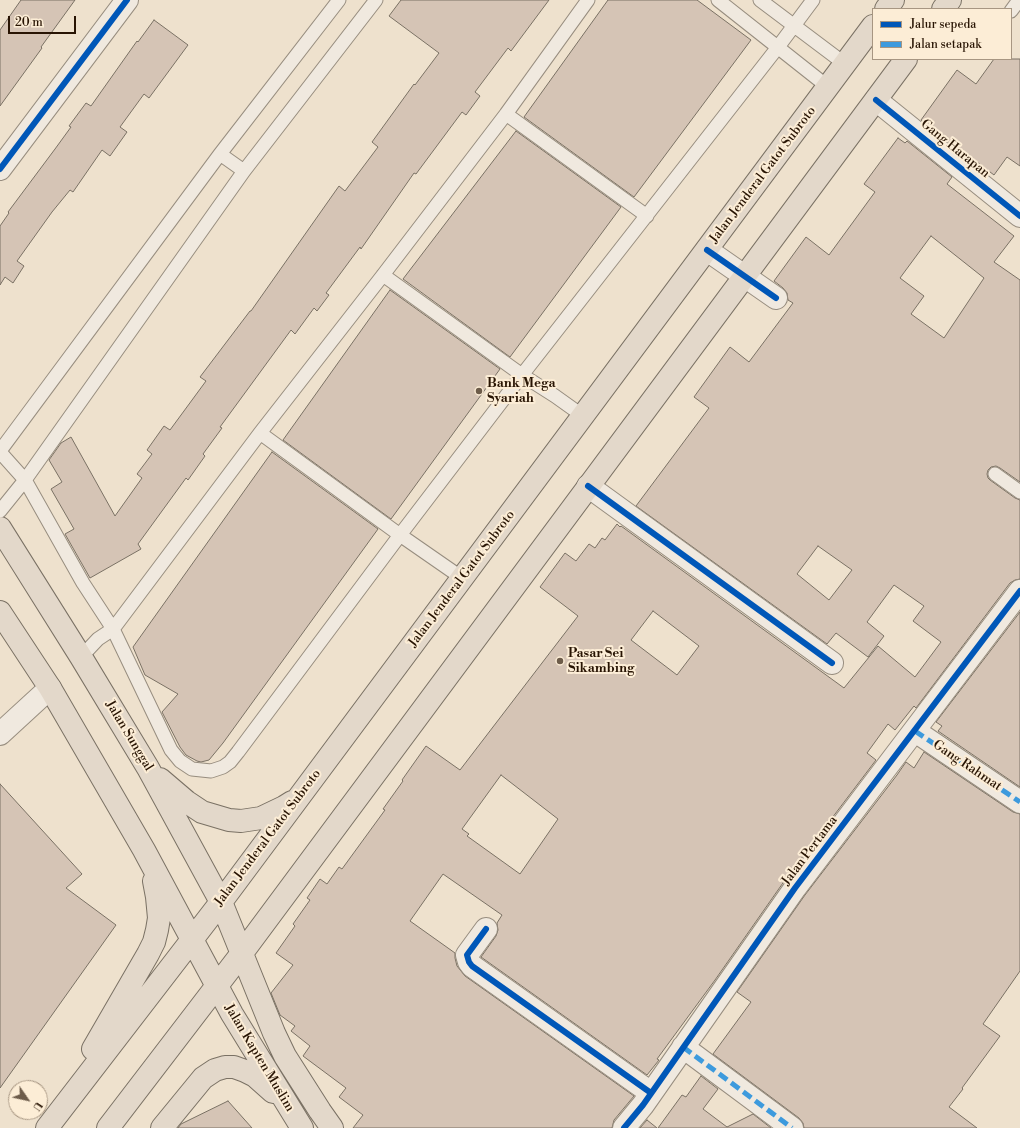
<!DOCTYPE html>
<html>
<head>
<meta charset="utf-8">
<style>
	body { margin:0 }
	#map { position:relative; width:1020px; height:1128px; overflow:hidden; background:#eee1cd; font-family:"Libre Bodoni",serif }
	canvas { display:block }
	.legend { position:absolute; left:872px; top:8px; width:140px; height:52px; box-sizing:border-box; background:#fcedd6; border:1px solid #a79682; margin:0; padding:5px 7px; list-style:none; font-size:12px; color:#281403 }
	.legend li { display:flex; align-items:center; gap:8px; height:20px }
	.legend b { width:20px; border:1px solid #a79682 }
	.north { position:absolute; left:8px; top:1080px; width:40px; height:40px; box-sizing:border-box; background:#fcedd6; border:1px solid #a79682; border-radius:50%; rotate:124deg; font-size:11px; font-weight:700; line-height:16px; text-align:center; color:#281403 }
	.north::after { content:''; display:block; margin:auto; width:14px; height:18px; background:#6d5c4a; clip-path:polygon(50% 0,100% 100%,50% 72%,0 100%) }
	.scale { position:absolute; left:8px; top:16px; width:68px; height:18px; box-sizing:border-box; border:2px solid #281403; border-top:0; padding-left:5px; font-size:12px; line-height:14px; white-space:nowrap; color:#281403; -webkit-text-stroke:3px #fcedd6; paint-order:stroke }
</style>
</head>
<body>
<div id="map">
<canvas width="1020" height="1128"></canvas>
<ul class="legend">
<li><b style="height:5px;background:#0057b8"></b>Jalur sepeda</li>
<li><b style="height:5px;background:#3d9add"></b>Jalan setapak</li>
</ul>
<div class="north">U</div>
<div class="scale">20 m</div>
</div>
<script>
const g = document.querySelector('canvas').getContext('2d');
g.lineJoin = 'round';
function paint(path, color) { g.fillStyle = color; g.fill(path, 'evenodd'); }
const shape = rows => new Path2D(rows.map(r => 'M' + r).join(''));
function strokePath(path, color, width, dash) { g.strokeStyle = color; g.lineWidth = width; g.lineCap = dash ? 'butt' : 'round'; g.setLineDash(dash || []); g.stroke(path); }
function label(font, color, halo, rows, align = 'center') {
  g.font = font + ' "Libre Bodoni",serif'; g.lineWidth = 4; g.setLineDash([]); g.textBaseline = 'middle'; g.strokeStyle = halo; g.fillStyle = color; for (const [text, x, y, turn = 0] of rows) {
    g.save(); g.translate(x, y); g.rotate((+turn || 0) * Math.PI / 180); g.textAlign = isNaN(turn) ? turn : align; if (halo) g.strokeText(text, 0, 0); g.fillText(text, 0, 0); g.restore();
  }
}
const building = shape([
	[21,0,75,0,41,47,42,48,0,106,0,30,21,0],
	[401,0,549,0,511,51,508,48,475,92,480,96,466,115,462,112,416,174,414,173,361,249,360,247,326,293,329,295,317,311,314,308,295,334,291,330,220,427,222,428,203,454,205,456,188,480,186,478,138,544,141,549,90,578,65,534,74,529,51,489,62,482,49,460,61,443,71,437,115,516,142,478,137,474,152,454,147,450,164,426,170,430,206,381,200,377,250,311,251,311,339,186,345,191,378,147,372,142,414,84,415,85,439,53,389,16,401,0],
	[608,0,697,0,751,40,634,197,524,117,608,0],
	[154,20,188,45,149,98,144,94,120,127,127,132,110,156,102,150,73,192,70,190,52,212,17,261,24,266,13,283,5,277,0,285,0,226,9,213,8,212,55,149,71,127,69,126,86,103,91,106,137,41,138,42,154,20],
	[994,59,1020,59,1020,166,1007,157,994,175,968,155,967,157,921,120,957,70,976,84,994,59],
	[516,131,621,207,510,357,403,279,516,131],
	[898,138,905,143,907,141,952,177,947,184,1014,236,994,262,1020,280,1020,482,1000,468,996,466,991,467,988,470,987,474,988,478,990,480,1015,498,1020,500,1020,579,1015,580,1010,583,916,708,914,706,895,730,888,724,867,753,876,760,785,880,715,980,657,1059,659,1060,647,1075,481,957,496,936,498,930,497,923,502,915,443,874,410,921,455,953,455,958,457,966,465,976,634,1096,614,1120,612,1128,353,1128,363,1115,339,1097,346,1088,303,1056,310,1046,291,1031,295,1026,280,1015,271,993,293,965,276,953,295,926,293,924,310,900,307,898,320,879,327,884,339,867,342,869,385,810,383,809,403,781,402,780,426,746,460,770,578,616,540,587,565,553,576,561,589,544,595,548,602,538,605,540,617,524,620,527,621,526,844,688,878,646,915,677,941,642,913,621,924,606,894,585,867,622,884,636,868,657,836,633,827,644,636,506,709,408,694,397,730,347,749,362,793,303,788,300,787,293,783,288,774,281,806,237,829,255,875,192,864,184,898,138],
	[931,236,984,278,944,338,911,314,924,296,900,278,931,236],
	[818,546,852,570,829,600,797,574,818,546],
	[653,611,699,646,677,675,631,640,653,611],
	[501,775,558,819,520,874,467,836,469,834,462,829,501,775],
	[390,290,500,369,391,519,283,440,390,290],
	[272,452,378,529,223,743,209,760,201,762,197,761,186,755,180,747,162,712,178,694,145,675,133,647,272,452],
	[1020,612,1020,787,938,731,942,726,936,722,1020,612],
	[924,752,1013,812,1020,814,1020,971,983,1024,1000,1036,962,1088,963,1089,949,1107,977,1128,804,1128,803,1123,799,1118,713,1054,751,1002,737,992,805,895,897,775,906,762,914,768,924,752],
	[0,784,82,874,66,888,116,925,0,1088,0,784],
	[701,1076,718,1089,703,1109,727,1127,753,1114,771,1128,658,1128,682,1095,686,1097,701,1076],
	[228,1101,252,1128,178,1128,181,1124,228,1101],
	[647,1120,657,1128,640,1128,647,1120]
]);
paint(building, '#d5c4b5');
strokePath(building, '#7a7164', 1);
const lane = shape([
	[718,0,828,87],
	[760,0,845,64],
	[1011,11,1019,0],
	[506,114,647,216],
	[220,154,244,171],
	[383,275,522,375,555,396,583,416],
	[260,433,400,535,462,578],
	[0,451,220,154,339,0],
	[0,452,25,480,83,583,113,629,171,750,180,761,192,769,211,771,223,767,230,762,238,752,400,535,522,375,778,47,813,0],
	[995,474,1020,492],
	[0,511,25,480,244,171,376,0],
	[81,657,98,639,113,629,260,433,383,275,506,114,588,0]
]);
const street = shape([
	[876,100,1020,216],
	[0,169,127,0],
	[707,250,776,298],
	[588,486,832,663],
	[915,731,1020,802],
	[0,734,50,688],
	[486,929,467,955,469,962,472,966,651,1093],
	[683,1047,792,1128],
	[624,1128,643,1105,795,888,1020,591]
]);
const primary = shape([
	[886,9,893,0],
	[943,9,950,0],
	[0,528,81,657,148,768,221,902,274,1033,285,1056,320,1111,332,1128],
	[0,612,50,688,144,850,232,1014,302,1128],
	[160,779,187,802,202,812,229,820,241,821,261,818,284,807,292,802],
	[93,1049,148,954,154,942,157,930,159,918,157,897,154,881],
	[47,1128,221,902,873,26],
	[108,1128,242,953,906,59],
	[162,1128,203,1078,215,1070,225,1067,234,1067,245,1071,255,1076,273,1092]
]);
strokePath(lane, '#978d7f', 15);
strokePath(street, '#978d7f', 24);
strokePath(primary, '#7a7164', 24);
strokePath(lane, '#f0e9df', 13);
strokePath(street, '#f0e9df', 22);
strokePath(primary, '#e3d8ca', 22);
strokePath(shape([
	[915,731,1020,802],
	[683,1047,792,1128]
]), '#3d9add', 5, [10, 5]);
strokePath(shape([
	[876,100,1020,216],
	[0,169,127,0],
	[707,250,776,298],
	[588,486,832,663],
	[486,929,467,955,469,962,472,966,651,1093],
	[624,1128,643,1105,795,888,1020,591]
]), '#0057b8', 6);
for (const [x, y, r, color] of [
	[479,391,4,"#6d5c4a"],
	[560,661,4,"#6d5c4a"]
]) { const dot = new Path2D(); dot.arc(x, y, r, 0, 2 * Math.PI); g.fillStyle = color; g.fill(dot); strokePath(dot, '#fcedd6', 1.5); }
label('13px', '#281403', '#fcedd6', [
	["Gang Harapan",955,149,39],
	["Jalan Jenderal Gatot Subroto",763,175,-53],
	["Jalan Jenderal Gatot Subroto",462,579,-53],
	["Jalan Sunggal",129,736,59],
	["Gang Rahmat",967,766,34],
	["Jalan Jenderal Gatot Subroto",268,838,-53],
	["Jalan Pertama",810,851,-53],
	["Jalan Kapten Muslim",259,1058,59]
]);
label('bold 13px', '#281403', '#fcedd6', [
	["Bank Mega",487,384],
	["Syariah",487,399],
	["Pasar Sei",568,654],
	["Sikambing",568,669]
], 'left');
</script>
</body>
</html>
